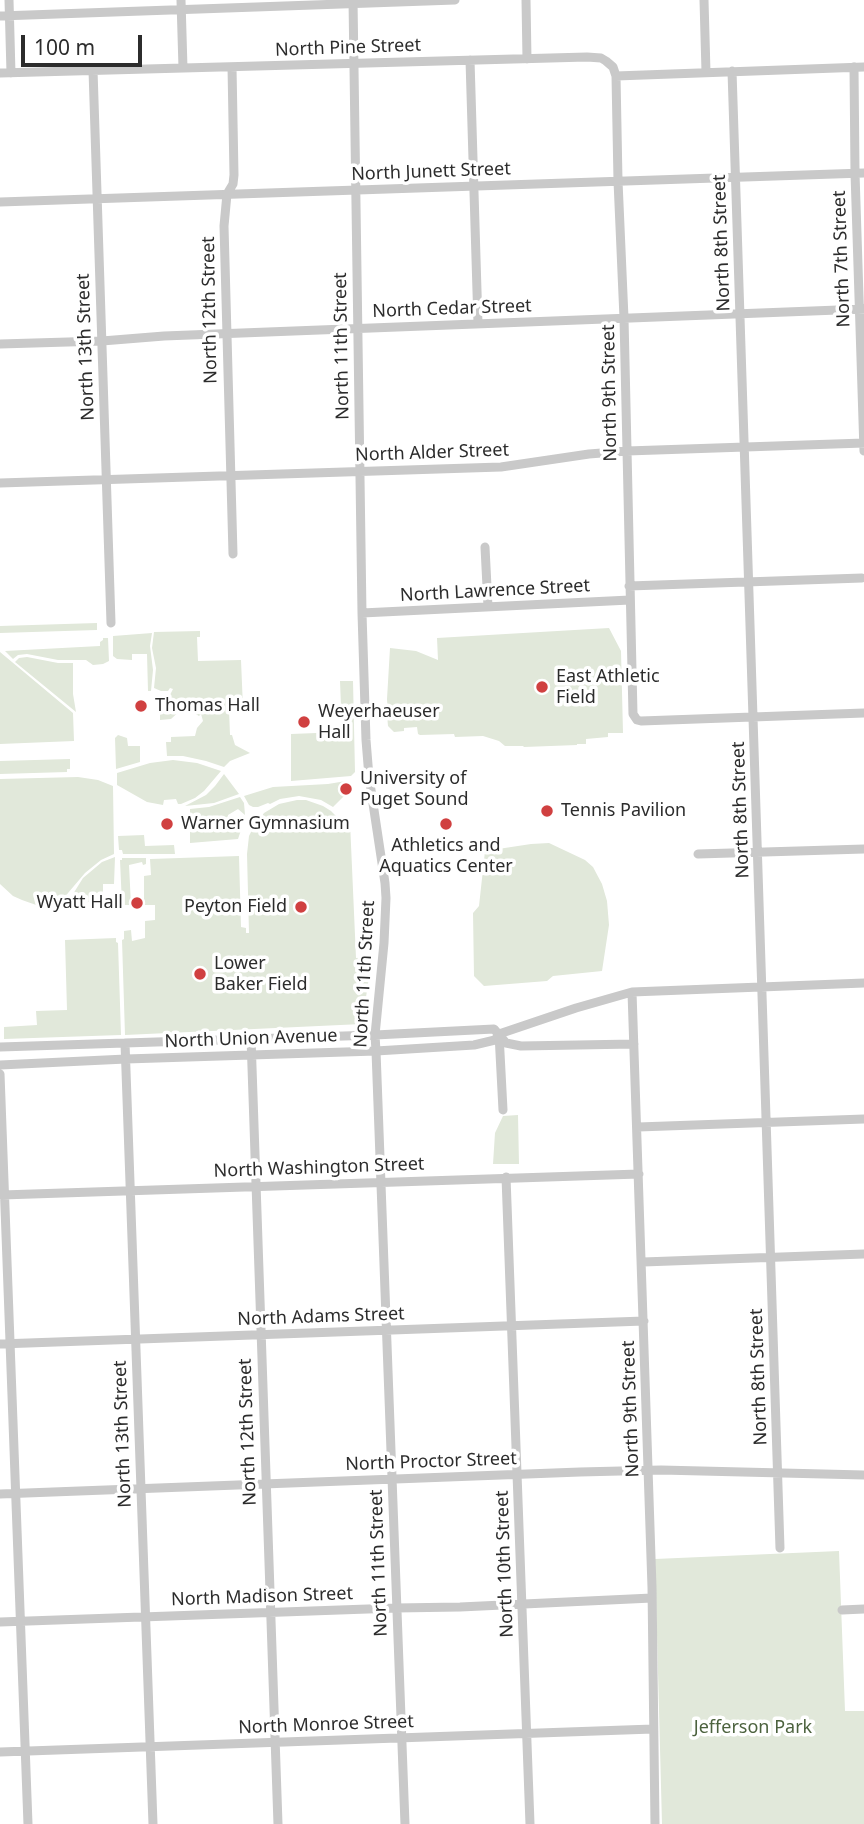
<!DOCTYPE html>
<html>
<head>
<meta charset="utf-8">
<style>
	body { margin:0 }
	#map { position:relative; width:864px; height:1824px; overflow:hidden; background:#fff; font-family:"Noto Sans",sans-serif }
	canvas { display:block }
	.scale { position:absolute; left:21px; top:35px; width:121px; height:32px; box-sizing:border-box; border:4px solid #2c2c2c; border-top:0; padding-left:9px; font-size:21px; line-height:24px; white-space:nowrap; color:#2c2c2c; -webkit-text-stroke:5px #fff; paint-order:stroke }
</style>
</head>
<body>
<div id="map">
<canvas width="864" height="1824"></canvas>
<div class="scale">100 m</div>
</div>
<script>
const g = document.querySelector('canvas').getContext('2d');
g.lineJoin = 'round';
function paint(path, color) { g.fillStyle = color; g.fill(path, 'evenodd'); }
const shape = rows => new Path2D(rows.map(r => 'M' + r).join(''));
function strokePath(path, color, width, dash) { g.strokeStyle = color; g.lineWidth = width; g.lineCap = dash ? 'butt' : 'round'; g.setLineDash(dash || []); g.stroke(path); }
function label(font, color, halo, rows, align = 'center') {
  g.font = font + ' "Noto Sans",sans-serif'; g.lineWidth = 7; g.setLineDash([]); g.textBaseline = 'middle'; g.strokeStyle = halo; g.fillStyle = color; for (const [text, x, y, turn = 0] of rows) {
    g.save(); g.translate(x, y); g.rotate((+turn || 0) * Math.PI / 180); g.textAlign = isNaN(turn) ? turn : align; if (halo) g.strokeText(text, 0, 0); g.fillText(text, 0, 0); g.restore();
  }
}
paint(shape([
	[97,623,97,630,0,633,0,626],
	[609,628,621,651,623,733,608,733,608,737,586,739,586,744,577,744,577,745,524,747,523,746,505,746,499,741,483,736,455,737,454,734,420,735,418,734,417,727,404,728,404,731,394,732,388,726,387,715,388,715,387,699,390,648,416,651,438,660,437,638],
	[200,631,200,637,197,637,198,661,241,660,243,708,229,709,230,735,232,735,235,745,250,753,230,761,224,767,206,761,183,756,167,756,166,742,171,742,171,737,195,736,197,728,203,721,201,714,199,716,194,713,187,714,188,707,183,708,171,719,160,720,160,715,173,689,170,688,168,691,161,691,154,688,156,668,152,648,154,632],
	[152,633,150,646,153,670,151,691,148,691,147,654,132,654,132,660,117,659,113,656,113,636],
	[103,638,108,638,109,661,103,664,93,665,86,660,58,660,27,654,18,655,13,659,5,651,100,646,100,642,103,640],
	[0,652,73,713,74,741,0,744],
	[27,657,58,663,73,663,73,694,76,712,15,662,19,658],
	[340,681,353,681,355,772,351,776,291,781,291,734,342,732],
	[118,735,127,738,128,746,140,746,140,762,116,769,115,738],
	[70,759,70,769,67,769,67,772,0,774,0,761],
	[173,760,197,763,221,771,204,791,195,798,181,804,178,804,176,799,164,800,163,805,147,802,117,785,117,773,150,763],
	[224,774,239,794,214,803,185,806,206,795,215,786],
	[78,777,98,780,113,786,114,854,101,860,85,873,68,893,59,907,39,906,22,900,13,896,0,884,0,779],
	[346,781,348,792,333,807,321,800,299,796,280,799,270,804,268,803,258,807,253,807,249,805,244,796,273,787,328,784],
	[240,797,244,803,245,815,238,809,228,815,228,828,232,831,241,830,238,839,190,843,190,809,209,807],
	[297,800,306,800,323,806,331,811,342,822,350,822,356,958,372,957,362,1024,125,1035,122,940,124,939,124,931,131,930,132,941,145,938,145,921,155,920,155,905,144,905,144,876,151,875,150,859,239,856,241,927,246,928,246,933,249,933,247,854,249,836,253,828,264,813,279,804],
	[144,835,145,846,174,845,175,854,123,854,122,850,119,850,118,836],
	[549,843,585,860,593,867,602,884,607,901,609,925,602,971,553,976,547,981,484,986,474,976,473,913,479,906,485,851,531,844],
	[115,857,114,884,103,884,103,894,89,895,89,902,70,903,73,894,83,878,102,862],
	[122,858,146,858,146,864,143,865,142,862,129,865,131,905,122,905,120,860,122,860],
	[116,938,116,942,118,943,121,1035,4,1039,4,1027,37,1025,36,1011,67,1010,65,940],
	[518,1115,519,1164,493,1164,495,1133,503,1116],
	[839,1551,845,1711,864,1711,864,1824,662,1824,655,1559]
]), '#e1e8da');
strokePath(shape([
	[9,0,11,73],
	[181,0,183,68],
	[353,0,362,613,366,740,369,777,385,883,386,898,384,943,375,1035,376,1051,405,1824],
	[526,0,527,59],
	[704,0,706,72],
	[0,16,455,0],
	[470,60,478,324],
	[232,67,234,175,233,184,227,194,224,226,233,554],
	[854,67,855,173,864,451],
	[93,70,111,623],
	[732,71,780,1548],
	[0,73,587,57,601,58,606,61,613,67,616,76,618,181,624,318,633,714,637,720,641,721,864,713],
	[616,76,864,67],
	[0,202,864,173],
	[0,344,102,341,164,336,864,309],
	[0,483,501,467,589,454,627,451,864,443],
	[485,547,488,607],
	[629,586,862,578],
	[362,613,630,600],
	[698,854,864,849],
	[632,992,652,1587,655,1824],
	[499,1034,503,1110],
	[251,1038,278,1824],
	[125,1043,153,1824],
	[0,1047,375,1035,494,1029,506,1043,521,1046,634,1044],
	[0,1065,126,1059,376,1051,474,1045,495,1040,499,1034,576,1008,632,992,864,983],
	[0,1074,28,1824],
	[638,1127,864,1119],
	[506,1177,530,1824],
	[2,1195,639,1174],
	[643,1262,864,1254],
	[0,1344,644,1321],
	[0,1494,580,1472,661,1470,864,1475],
	[842,1610,864,1609],
	[0,1622,396,1608,460,1607,652,1598],
	[0,1752,653,1729]
]), '#c9c9c9', 9);
for (const [x, y, r, color] of [
	[542,687,7,"#d04040"],
	[141,706,7,"#d04040"],
	[304,722,7,"#d04040"],
	[346,789,7,"#d04040"],
	[547,811,7,"#d04040"],
	[167,824,7,"#d04040"],
	[446,824,7,"#d04040"],
	[137,903,7,"#d04040"],
	[301,907,7,"#d04040"],
	[200,974,7,"#d04040"]
]) { const dot = new Path2D(); dot.arc(x, y, r, 0, 2 * Math.PI); g.fillStyle = color; g.fill(dot); strokePath(dot, '#fff', 2.5); }
label('18px', '#2c2c2c', '#fff', [
	["North Pine Street",348,48,-2],
	["North Junett Street",431,172,-2],
	["North 8th Street",722,243,-92],
	["North 7th Street",842,259,-92],
	["North Cedar Street",452,309,-2],
	["North 12th Street",210,310,-91],
	["North 11th Street",342,346,-91],
	["North 13th Street",86,347,-92],
	["North 9th Street",610,393,-91],
	["North Alder Street",432,453,-2],
	["North Lawrence Street",495,591,-3],
	["North 8th Street",741,810,-92],
	["North 11th Street",365,974,-87],
	["North Union Avenue",251,1039,-2],
	["North Washington Street",319,1168,-2],
	["North Adams Street",321,1317,-2],
	["North 8th Street",759,1377,-92],
	["North 9th Street",631,1409,-92],
	["North 12th Street",248,1432,-92],
	["North 13th Street",123,1434,-92],
	["North Proctor Street",431,1462,-2],
	["North 11th Street",379,1563,-92],
	["North 10th Street",505,1564,-92],
	["North Madison Street",262,1597,-2],
	["North Monroe Street",326,1725,-2]
]);
label('18px', '#2c2c2c', '#fff', [
	["East Athletic",556,677],
	["Field",556,698],
	["Thomas Hall",155,706],
	["Weyerhaeuser",318,712],
	["Hall",318,733],
	["University of",360,779],
	["Puget Sound",360,800],
	["Tennis Pavilion",561,811],
	["Warner Gymnasium",181,824],
	["Athletics and",446,846,"center"],
	["Aquatics Center",446,867,"center"],
	["Wyatt Hall",123,903,"right"],
	["Peyton Field",287,907,"right"],
	["Lower",214,964],
	["Baker Field",214,985]
], 'left');
label('18px', '#4c623e', '#fff', [
	["Jefferson Park",753,1728]
]);
</script>
</body>
</html>
